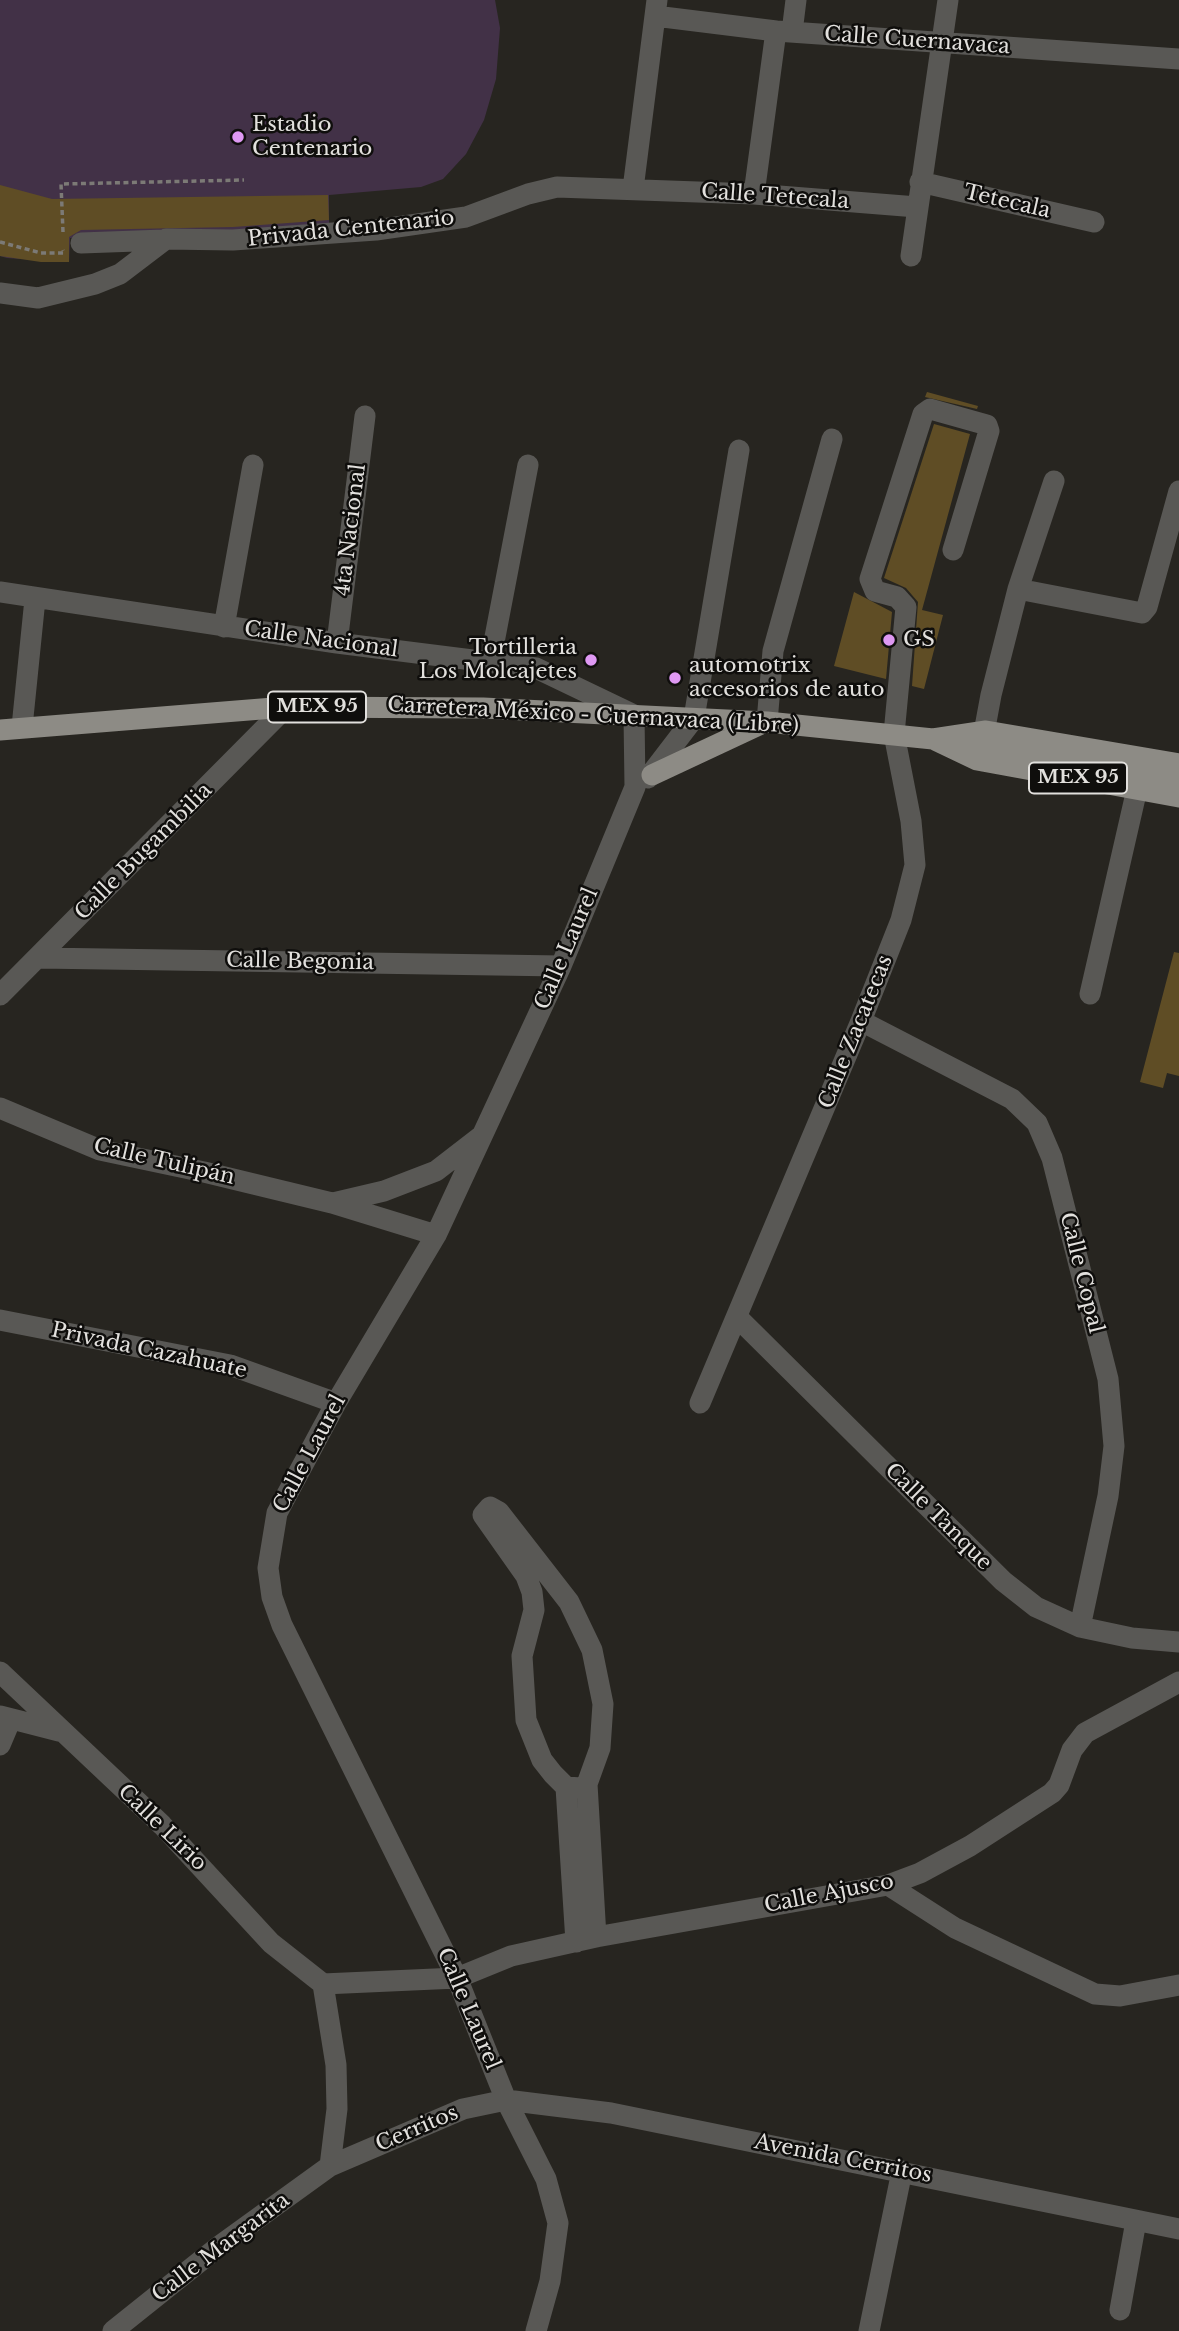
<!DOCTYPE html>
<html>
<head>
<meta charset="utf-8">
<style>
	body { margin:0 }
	canvas { display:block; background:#272520 }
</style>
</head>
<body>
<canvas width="1179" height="2331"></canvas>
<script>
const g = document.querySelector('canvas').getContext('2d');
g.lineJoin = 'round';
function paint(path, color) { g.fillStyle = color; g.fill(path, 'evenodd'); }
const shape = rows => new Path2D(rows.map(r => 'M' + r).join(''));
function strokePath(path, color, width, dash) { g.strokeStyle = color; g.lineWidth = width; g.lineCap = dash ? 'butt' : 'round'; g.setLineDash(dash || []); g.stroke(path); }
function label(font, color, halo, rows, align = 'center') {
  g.font = font + ' "Libre Baskerville",serif'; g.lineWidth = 5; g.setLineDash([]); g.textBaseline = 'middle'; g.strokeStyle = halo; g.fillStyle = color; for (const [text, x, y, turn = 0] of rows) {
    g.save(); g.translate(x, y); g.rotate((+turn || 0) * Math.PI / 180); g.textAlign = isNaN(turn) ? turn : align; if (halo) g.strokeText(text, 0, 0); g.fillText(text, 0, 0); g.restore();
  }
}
paint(shape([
	[0,0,495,0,500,28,496,79,484,120,466,154,443,179,421,187,329,195,329,229,70,238,69,262,7,258,0,256]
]), '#423147');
paint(shape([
	[0,185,52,199,328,195,329,220,233,227,81,230,69,237,69,262,41,262,0,256],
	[927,392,978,406,977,409,925,397],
	[934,424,970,434,922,610,943,615,924,689,912,686,918,602,906,588,884,578],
	[854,592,892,612,886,679,834,666],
	[1174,952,1179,953,1179,1076,1167,1073,1163,1088,1140,1082]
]), '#5f4d25');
strokePath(shape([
	[63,232,61,184,244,180],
	[0,242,41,253,64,253,63,250]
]), '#7c7a76', 3.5, [5, 3.5]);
strokePath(shape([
	[655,16,776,31,1179,59],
	[792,32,796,0],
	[920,182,1094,222],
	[633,189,657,0],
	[754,194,776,31],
	[81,243,164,240],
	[911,256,948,0],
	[0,293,38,298,95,284,120,274,166,239,233,240,376,230,466,217,528,194,557,187,754,194,917,207],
	[1018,589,1142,613,1147,607,1179,491],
	[0,592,337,643,536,668,634,715,635,787,561,966,436,1235,336,1403,277,1513,268,1568,272,1597,282,1625,457,1978,506,2100,546,2179,558,2223,550,2281,536,2331],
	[224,627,253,465],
	[337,643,365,416],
	[490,663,528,465],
	[767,722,773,651,832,439],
	[22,727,35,599],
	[981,749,991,695,1018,589,1054,481],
	[648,778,694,718,739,450],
	[40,958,561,966],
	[1090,994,1137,789],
	[0,995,286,707],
	[861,1021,1012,1099,1037,1123,1052,1158,1108,1379,1114,1446,1108,1496,1080,1627],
	[0,1108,100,1150,204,1172,332,1203,436,1235],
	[333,1203,384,1191,436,1171,480,1137],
	[738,1318,1003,1581,1036,1607,1080,1627,1132,1638,1179,1642],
	[0,1320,230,1365,336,1403],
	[700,1403,861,1021,901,920,915,865,911,821,894,734,906,607,897,597,875,591,870,579,923,414,930,409,987,425,989,431,953,550],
	[0,1672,162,1825,271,1943,323,1984],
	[0,1716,59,1731],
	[0,1745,11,1719],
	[587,1784,581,1788,566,1787,553,1774,542,1760,526,1720,522,1656,534,1610,532,1592,526,1576,483,1515,490,1507,499,1512,569,1602,592,1650,603,1704,600,1748,587,1784,596,1937],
	[566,1787,576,1942],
	[888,1885,955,1928,1095,1994,1120,1996,1179,1985],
	[323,1984,457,1978,511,1956,596,1937,888,1885,920,1873,970,1846,1052,1793,1059,1785,1072,1750,1085,1733,1179,1682],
	[323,1984,336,2065,337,2109,330,2166],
	[1120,2310,1136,2221],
	[113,2331,218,2247,330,2166,463,2109,506,2100,611,2113,1179,2229],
	[869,2331,902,2171]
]), '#595855', 21);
strokePath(shape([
	[0,730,286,707,483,708,767,722,933,739,986,731,1179,764],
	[933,739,977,760,1179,797],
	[956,742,1094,764],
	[1133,771,1179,780],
	[652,775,761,724]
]), '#8d8b85', 21);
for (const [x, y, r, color] of [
	[238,137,7,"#de98f2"],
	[889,640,7,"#de98f2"],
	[591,660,7,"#de98f2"],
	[675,678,7,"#de98f2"]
]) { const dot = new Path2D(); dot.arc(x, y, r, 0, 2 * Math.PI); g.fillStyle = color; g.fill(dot); strokePath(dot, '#0f0e0c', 2.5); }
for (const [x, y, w] of [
	[317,707,98],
	[1078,778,98]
]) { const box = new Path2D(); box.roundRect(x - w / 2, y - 15.5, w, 31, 5); g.fillStyle = '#0f0e0c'; g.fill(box); strokePath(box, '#e2e0dd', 2); }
label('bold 19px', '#e2e0dd', null, [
	["MEX 95",317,707],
	["MEX 95",1078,778]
]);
label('21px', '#e2e0dd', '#0f0e0c', [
	["Calle Cuernavaca",917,41,4],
	["Calle Tetecala",775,197,4],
	["Tetecala",1007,202,13],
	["Privada Centenario",351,229,-6],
	["4ta Nacional",351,530,-83],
	["Calle Nacional",321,640,8],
	["Carretera México - Cuernavaca (Libre)",593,716,3],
	["Calle Bugambilia",144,852,-45],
	["Calle Laurel",567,949,-67],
	["Calle Begonia",300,962,1],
	["Calle Zacatecas",856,1032,-68],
	["Calle Tulipán",164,1162,13],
	["Calle Copal",1081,1273,76],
	["Privada Cazahuate",149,1351,12],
	["Calle Laurel",310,1454,-62],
	["Calle Tanque",938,1517,45],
	["Calle Lirio",162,1828,44],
	["Calle Ajusco",829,1894,-11],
	["Calle Laurel",468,2009,67],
	["Cerritos",417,2129,-23],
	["Avenida Cerritos",843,2159,11],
	["Calle Margarita",221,2248,-37]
]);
label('21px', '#e2e0dd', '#0f0e0c', [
	["Estadio",252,125],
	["Centenario",252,149],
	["GS",903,640],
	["Tortilleria",577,648,"right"],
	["Los Molcajetes",577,672,"right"],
	["automotrix",689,666],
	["accesorios de auto",689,690]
], 'left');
</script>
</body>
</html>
